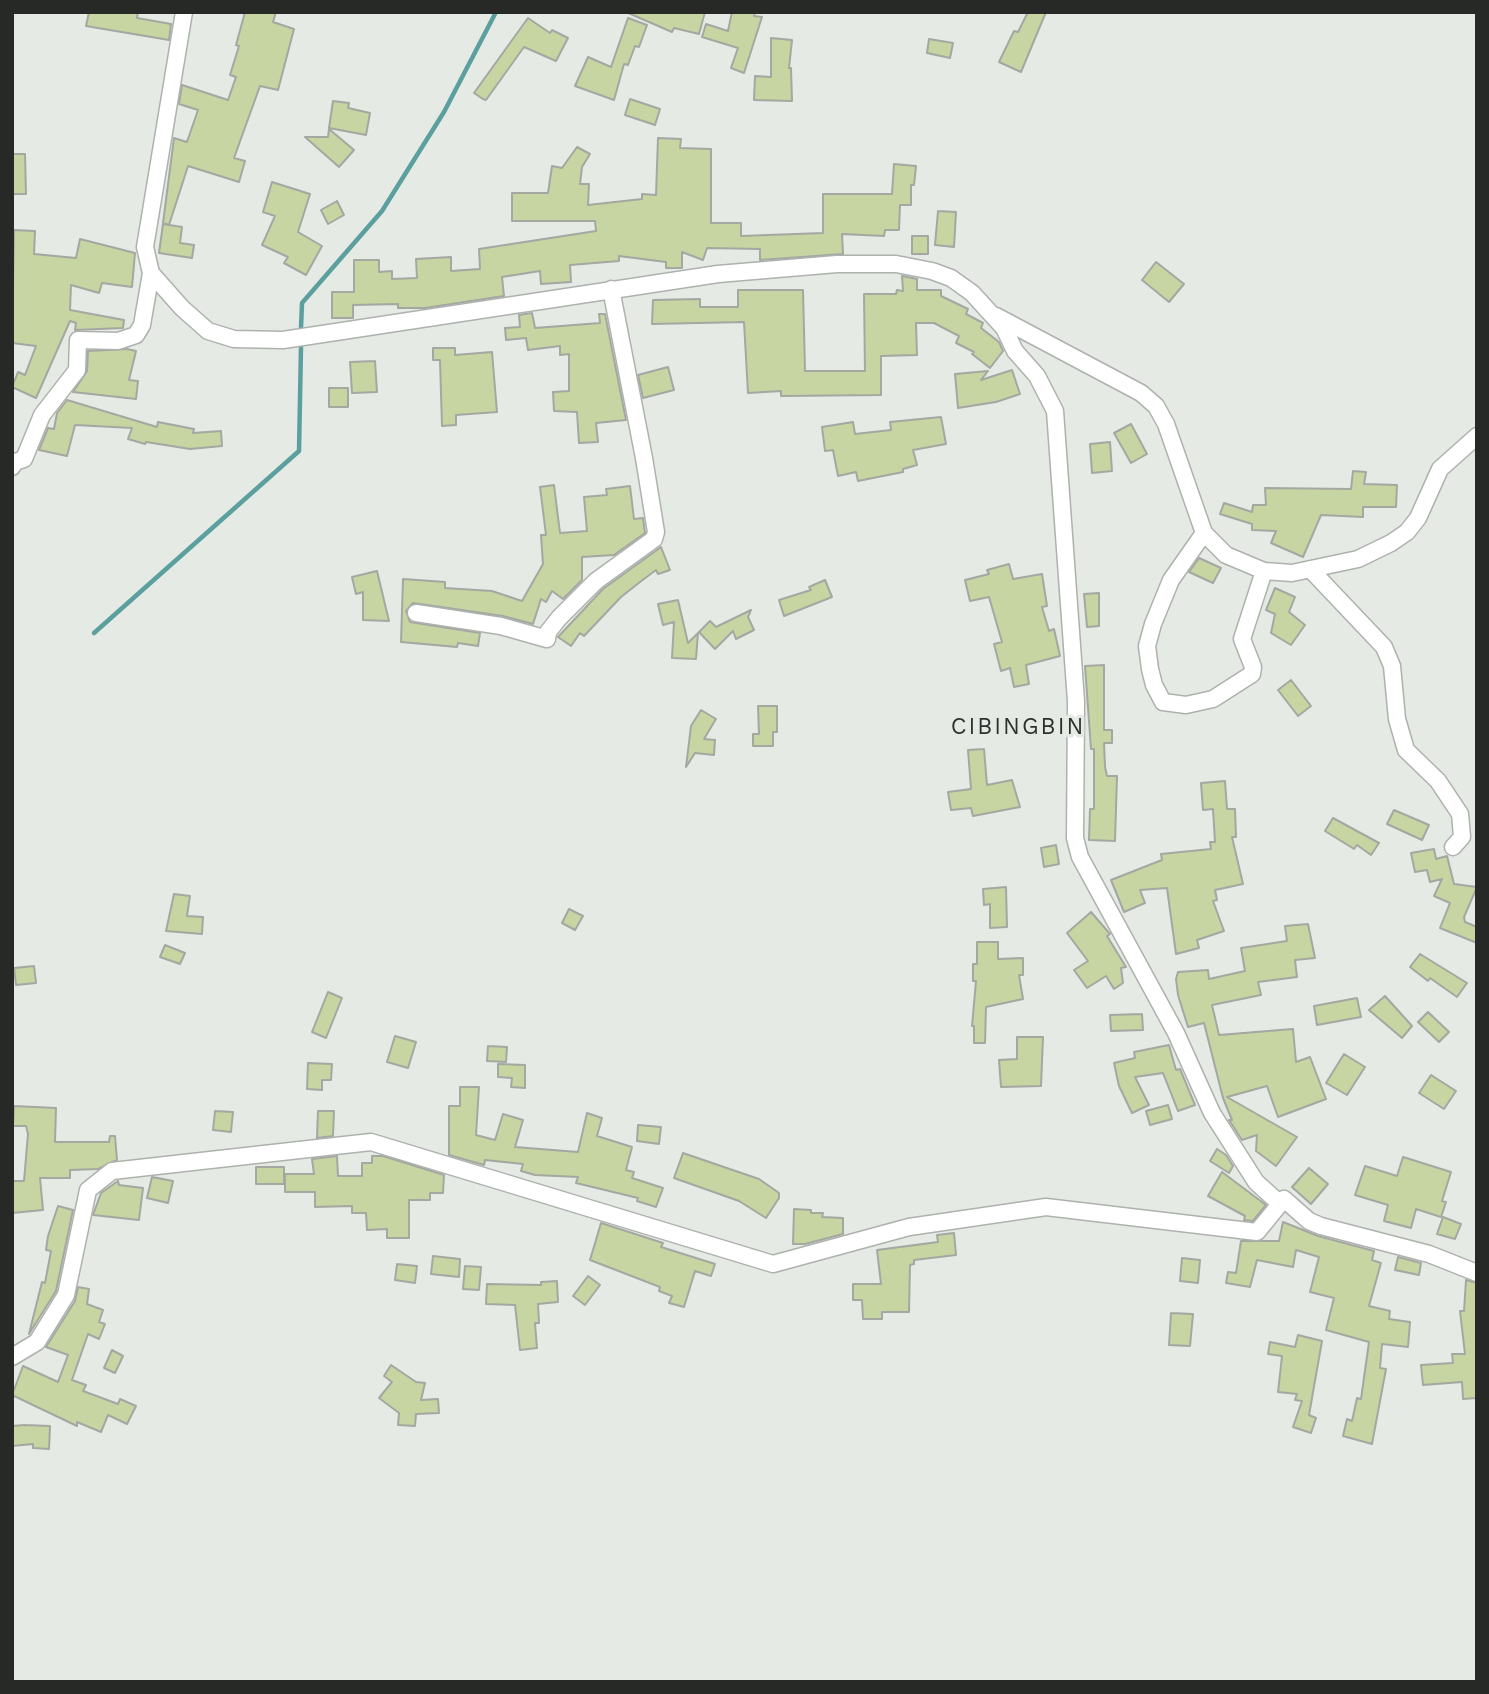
<!DOCTYPE html>
<html>
<head>
<meta charset="utf-8">
<style>
	body { margin:0 }
	#map { position:relative; width:1489px; height:1694px; overflow:hidden; background:#e5eae5; font-family:"Work Sans",sans-serif }
	canvas { display:block }
	.frame { position:absolute; inset:0; border:14px solid #272927; pointer-events:none }
</style>
</head>
<body>
<div id="map">
<canvas width="1489" height="1694"></canvas>
<div class="frame"></div>
</div>
<script>
const g = document.querySelector('canvas').getContext('2d');
g.lineJoin = 'round';
const shape = rows => new Path2D(rows.map(r => 'M' + r).join(''));
function strokePath(path, color, width, dash) { g.strokeStyle = color; g.lineWidth = width; g.lineCap = dash ? 'butt' : 'round'; g.setLineDash(dash || []); g.stroke(path); }
function paint(path, color) { g.fillStyle = color; g.fill(path, 'evenodd'); }
function label(font, color, halo, rows, align = 'center') {
  g.font = font + ' "Work Sans",sans-serif'; g.lineWidth = 7; g.setLineDash([]); g.textBaseline = 'middle'; g.strokeStyle = halo; g.fillStyle = color; for (const [text, x, y, turn = 0] of rows) {
    g.save(); g.translate(x, y); g.rotate((+turn || 0) * Math.PI / 180); g.textAlign = isNaN(turn) ? turn : align; if (halo) g.strokeText(text, 0, 0); g.fillText(text, 0, 0); g.restore();
  }
}
strokePath(shape([
	[301,328,302,303,382,211,444,112,496,12],
	[94,633,299,451,301,347]
]), '#5ba09e', 4.5);
const building = shape([
	[89,12,138,12,137,18,171,24,169,40,86,26,89,12],
	[245,12,276,12,273,22,294,29,278,90,260,86,234,158,245,161,239,182,188,166,169,225,163,223,174,138,187,142,198,110,179,104,182,85,228,100,236,77,230,75,239,46,236,45,245,12],
	[626,12,705,12,699,34,674,28,672,32,626,12],
	[732,12,755,12,754,16,762,17,744,73,731,68,738,48,702,37,706,24,728,31,732,12],
	[1028,12,1046,12,1021,72,999,62,1014,31,1018,32,1028,12],
	[528,18,550,33,552,30,568,38,556,61,524,47,486,100,483,99,474,93,528,18],
	[628,18,647,25,639,47,635,46,628,65,624,64,614,100,575,86,588,57,611,67,628,18],
	[771,38,792,40,789,68,791,68,792,101,754,100,755,76,771,77,771,38],
	[929,39,953,43,950,58,927,53,929,39],
	[630,99,660,109,655,125,625,115,630,99],
	[333,101,349,103,348,108,370,113,366,135,329,128,333,101],
	[329,129,354,150,339,167,305,137,328,137,329,129],
	[658,138,681,139,680,148,711,149,711,223,741,223,741,236,823,233,823,194,892,194,894,164,916,166,914,185,911,185,911,205,900,205,899,230,885,230,884,236,842,234,843,254,760,260,760,249,707,248,703,260,682,252,682,268,666,268,666,262,619,256,619,261,570,265,571,282,541,284,540,271,502,277,504,296,425,308,398,308,398,304,353,305,353,318,332,318,332,292,354,292,354,260,379,260,379,272,392,271,392,279,417,278,416,259,451,257,451,271,480,269,479,249,596,231,595,221,512,221,512,193,548,193,552,166,562,168,577,147,590,154,582,167,580,184,589,184,588,205,642,199,642,194,656,195,658,138],
	[12,154,25,154,26,194,12,194,12,154],
	[272,182,310,194,298,232,322,246,306,275,284,263,288,257,262,245,275,216,263,212,272,182],
	[337,201,344,215,328,224,321,210,337,201],
	[938,211,956,212,954,247,935,245,938,211],
	[163,224,182,227,180,243,194,245,192,258,159,253,163,224],
	[14,230,35,231,34,254,76,258,80,239,135,253,132,287,102,283,99,293,71,285,70,310,124,320,123,328,75,330,76,323,70,321,36,398,12,387,18,372,25,375,36,346,12,343,14,230],
	[912,236,928,236,928,254,912,254,912,236],
	[1156,262,1184,284,1169,302,1142,280,1156,262],
	[902,276,917,279,917,290,941,290,941,296,968,309,966,314,983,323,981,328,999,342,1003,351,990,368,972,354,974,352,956,343,959,336,934,323,916,323,917,355,881,356,881,395,781,396,781,391,748,393,744,322,652,324,653,300,700,299,700,307,738,307,738,290,803,290,805,371,865,371,864,294,896,294,897,290,903,291,902,276],
	[532,313,535,328,600,323,599,314,605,314,626,420,596,423,598,442,579,443,577,412,554,411,553,392,569,391,569,354,560,355,560,346,528,350,526,338,506,340,505,328,520,327,519,315,532,313],
	[433,348,455,348,455,355,492,352,497,412,456,415,456,425,442,426,440,360,433,360,433,348],
	[127,349,136,351,129,380,138,381,136,399,73,392,87,371,88,351,127,349],
	[375,361,377,392,352,393,350,362,375,361],
	[668,367,674,390,643,398,638,375,668,367],
	[1012,370,1020,394,996,402,958,408,955,374,988,371,981,380,1012,370],
	[329,388,348,388,348,407,329,407,329,388],
	[67,400,157,427,158,422,194,429,193,433,221,431,222,446,190,449,146,442,145,444,128,439,132,428,75,425,67,456,39,450,48,428,54,429,57,413,67,400],
	[941,417,946,444,913,450,917,465,903,469,903,472,858,481,856,472,838,476,833,450,825,451,822,427,853,422,855,434,891,430,890,422,941,417],
	[1131,424,1147,454,1131,463,1114,433,1131,424],
	[1110,442,1112,471,1092,473,1090,444,1110,442],
	[1353,471,1366,472,1364,484,1397,485,1396,507,1363,507,1363,517,1321,515,1303,557,1271,543,1276,531,1252,530,1252,524,1220,514,1224,503,1252,512,1253,505,1266,505,1265,488,1351,489,1353,471],
	[554,485,560,533,587,531,584,497,607,495,606,489,630,486,634,519,643,518,645,533,614,555,582,557,582,580,563,599,552,591,546,602,541,599,533,624,503,616,413,603,406,611,410,622,480,633,478,646,458,643,457,647,401,642,403,579,445,582,445,588,492,591,522,601,543,564,541,535,546,535,540,487,554,485],
	[661,547,670,570,658,574,656,570,640,582,621,597,584,636,580,633,571,646,558,637,603,589,661,547],
	[1199,558,1221,568,1213,583,1189,572,1199,558],
	[1009,564,1013,579,1042,574,1047,606,1042,607,1049,631,1054,629,1060,656,1026,665,1029,684,1014,687,1010,668,1001,671,994,644,1002,642,989,597,970,601,965,580,989,574,987,570,1009,564],
	[377,571,389,621,363,620,363,592,356,594,352,577,377,571],
	[825,580,832,597,784,616,779,600,811,590,809,587,825,580],
	[1275,588,1295,597,1289,612,1305,625,1291,645,1271,633,1275,614,1266,610,1275,588],
	[1099,593,1099,626,1087,627,1084,594,1099,593],
	[678,600,688,643,698,633,696,659,672,658,674,622,663,625,658,604,678,600],
	[751,610,748,617,754,630,736,639,733,631,715,649,699,632,710,621,716,627,751,610],
	[1104,665,1104,730,1112,730,1112,743,1104,743,1105,767,1107,776,1117,776,1115,841,1089,840,1090,809,1094,809,1094,749,1091,749,1085,666,1104,665],
	[1291,680,1311,706,1298,716,1278,690,1291,680],
	[758,706,777,706,777,732,773,732,773,746,753,746,753,734,759,734,758,706],
	[701,710,716,719,704,739,715,740,714,755,695,753,686,767,691,726,701,710],
	[984,749,987,785,1012,780,1020,807,973,816,971,808,951,810,948,792,971,789,968,750,984,749],
	[1225,781,1227,809,1235,809,1236,837,1232,837,1243,884,1215,890,1217,900,1213,901,1224,931,1197,940,1199,948,1176,954,1167,888,1140,890,1145,903,1124,912,1111,880,1162,860,1161,854,1211,849,1210,842,1215,842,1213,809,1203,810,1201,783,1225,781],
	[1394,810,1429,825,1422,840,1387,824,1394,810],
	[1333,818,1379,843,1371,855,1357,845,1354,849,1325,831,1333,818],
	[1056,845,1059,864,1044,867,1041,848,1056,845],
	[1434,849,1436,859,1447,856,1454,884,1477,887,1464,917,1465,922,1477,927,1477,943,1440,928,1450,903,1434,896,1442,879,1430,882,1427,870,1415,872,1411,853,1434,849],
	[1006,887,1007,927,990,928,990,904,984,905,983,889,1006,887],
	[174,894,190,896,187,916,203,917,202,934,166,931,174,894],
	[569,909,583,916,575,930,562,923,569,909],
	[1091,912,1110,934,1107,936,1126,967,1121,968,1123,983,1114,989,1106,976,1087,988,1074,970,1088,961,1067,933,1091,912],
	[1308,924,1315,958,1295,960,1297,977,1258,982,1261,995,1212,1005,1219,1035,1293,1029,1296,1062,1310,1057,1326,1099,1278,1117,1267,1086,1227,1097,1297,1137,1276,1166,1256,1151,1257,1135,1242,1140,1229,1120,1232,1120,1223,1098,1204,1023,1188,1027,1178,995,1176,979,1178,972,1208,970,1209,979,1245,971,1241,948,1287,941,1285,926,1308,924],
	[977,942,998,942,998,959,1023,958,1023,975,1019,975,1023,999,986,1007,985,1043,974,1043,974,1026,972,1026,976,981,973,981,973,964,977,964,977,942],
	[165,945,185,953,180,964,160,957,165,945],
	[1420,954,1467,983,1457,997,1430,978,1428,981,1410,967,1420,954],
	[34,966,36,983,16,985,14,968,34,966],
	[328,992,342,998,326,1038,312,1032,328,992],
	[1385,996,1412,1026,1402,1038,1369,1010,1385,996],
	[1357,998,1361,1017,1317,1025,1314,1006,1357,998],
	[1428,1012,1449,1032,1439,1042,1418,1022,1428,1012],
	[1142,1014,1143,1030,1111,1031,1110,1015,1142,1014],
	[395,1036,416,1042,408,1068,387,1062,395,1036],
	[1017,1037,1043,1037,1041,1086,1001,1087,999,1060,1017,1059,1017,1037],
	[1169,1045,1176,1070,1180,1069,1195,1105,1178,1111,1163,1073,1135,1077,1149,1105,1132,1113,1119,1086,1114,1063,1135,1058,1134,1052,1169,1045],
	[488,1046,507,1047,506,1062,487,1061,488,1046],
	[1344,1054,1365,1067,1347,1095,1326,1083,1344,1054],
	[308,1063,332,1064,331,1080,322,1080,322,1090,307,1089,308,1063],
	[498,1064,525,1065,525,1088,511,1087,512,1078,498,1077,498,1064],
	[1431,1075,1456,1091,1444,1109,1419,1093,1431,1075],
	[460,1087,479,1087,476,1135,495,1140,503,1114,523,1120,515,1147,578,1152,587,1113,602,1118,597,1136,632,1147,626,1170,634,1172,632,1178,663,1188,656,1207,637,1201,638,1198,576,1183,578,1177,535,1175,521,1171,523,1164,485,1160,484,1165,449,1155,449,1106,460,1106,460,1087],
	[1168,1105,1172,1119,1150,1125,1146,1111,1168,1105],
	[14,1106,56,1108,55,1142,109,1142,110,1136,115,1136,117,1160,98,1169,70,1170,70,1178,40,1178,43,1210,12,1213,12,1181,24,1181,28,1134,26,1126,13,1126,14,1106],
	[215,1111,233,1112,231,1132,213,1130,215,1111],
	[318,1111,334,1111,333,1136,317,1138,318,1111],
	[638,1125,661,1127,659,1144,637,1141,638,1125],
	[1217,1149,1226,1155,1233,1166,1229,1173,1210,1161,1217,1149],
	[683,1153,759,1179,779,1193,779,1198,766,1218,739,1201,674,1178,683,1153],
	[337,1156,338,1176,362,1176,362,1163,372,1163,372,1156,383,1156,444,1175,443,1193,430,1193,430,1200,409,1200,409,1238,387,1238,387,1229,367,1230,366,1213,352,1213,352,1206,315,1207,315,1192,285,1192,285,1174,314,1174,312,1159,337,1156],
	[1403,1157,1451,1172,1442,1201,1446,1202,1441,1217,1416,1209,1411,1228,1384,1221,1388,1205,1355,1195,1365,1166,1397,1176,1403,1157],
	[256,1167,284,1167,284,1184,256,1184,256,1167],
	[1309,1168,1328,1184,1311,1204,1292,1187,1309,1168],
	[1222,1172,1266,1205,1253,1221,1244,1220,1245,1216,1208,1196,1222,1172],
	[152,1177,173,1181,168,1203,147,1198,152,1177],
	[118,1181,119,1185,143,1188,139,1220,93,1215,101,1193,118,1181],
	[58,1206,73,1210,56,1291,29,1334,42,1282,45,1283,51,1251,46,1250,48,1236,58,1206],
	[794,1209,811,1210,811,1213,823,1213,822,1217,843,1218,843,1234,805,1244,793,1244,794,1209],
	[1443,1217,1461,1224,1455,1239,1437,1234,1443,1217],
	[1283,1222,1318,1236,1374,1251,1372,1260,1381,1263,1369,1306,1390,1311,1389,1319,1410,1322,1408,1347,1382,1344,1380,1368,1386,1369,1372,1444,1343,1436,1347,1419,1352,1421,1357,1398,1361,1399,1369,1342,1326,1330,1334,1298,1310,1292,1319,1257,1296,1250,1293,1267,1257,1260,1250,1287,1226,1283,1228,1272,1236,1273,1241,1241,1279,1241,1283,1222],
	[601,1223,663,1243,661,1247,715,1264,711,1276,695,1271,684,1307,669,1303,672,1296,659,1291,660,1287,590,1260,601,1223],
	[954,1233,956,1255,914,1260,914,1264,910,1265,909,1312,882,1312,882,1319,863,1319,862,1300,853,1300,853,1284,881,1284,877,1250,938,1242,937,1235,954,1233],
	[433,1256,460,1259,459,1277,431,1274,433,1256],
	[1398,1257,1421,1263,1419,1275,1395,1270,1398,1257],
	[1182,1258,1200,1260,1198,1283,1180,1281,1182,1258],
	[397,1264,417,1266,415,1283,395,1280,397,1264],
	[465,1266,481,1267,479,1290,463,1289,465,1266],
	[588,1276,600,1285,585,1305,573,1296,588,1276],
	[1466,1280,1477,1283,1477,1398,1463,1399,1462,1382,1423,1385,1421,1365,1453,1363,1452,1354,1465,1354,1460,1311,1464,1311,1466,1280],
	[557,1281,558,1302,538,1304,539,1323,535,1323,537,1348,520,1350,515,1305,486,1304,487,1284,541,1285,541,1282,557,1281],
	[78,1287,89,1289,87,1304,103,1310,99,1322,105,1324,99,1339,88,1334,72,1380,86,1385,83,1391,118,1404,120,1399,136,1406,127,1424,108,1415,101,1432,77,1422,77,1426,12,1395,23,1366,58,1382,68,1355,46,1347,75,1301,78,1287],
	[1171,1313,1193,1314,1190,1346,1169,1345,1171,1313],
	[1298,1335,1322,1341,1309,1415,1316,1418,1311,1433,1293,1427,1302,1401,1295,1400,1297,1394,1278,1392,1282,1356,1268,1354,1270,1342,1295,1347,1298,1335],
	[112,1350,123,1356,115,1373,104,1368,112,1350],
	[391,1365,416,1382,425,1383,421,1400,438,1399,439,1413,416,1414,415,1426,398,1425,399,1413,379,1398,392,1382,384,1376,391,1365],
	[25,1425,50,1426,49,1449,33,1448,33,1444,12,1446,12,1426,25,1425]
]);
paint(building, '#c6d5a2');
strokePath(building, '#a5a7a1', 2);
const minor = shape([
	[184,12,145,247,151,273,182,308,208,331,234,339,283,340,718,274,837,264,896,264,932,271,951,278,972,293,1004,328,1015,351,1037,376,1055,411,1076,701,1075,838,1080,857,1176,1033,1212,1113,1256,1182,1278,1202,1284,1199,1309,1221,1321,1226,1429,1254,1477,1273],
	[996,316,1141,393,1156,406,1166,424,1204,533,1226,555,1264,571,1292,573,1358,559,1391,543,1407,532,1418,518,1440,469,1477,436],
	[12,467,15,462,24,459,42,415,77,370,78,340,118,341,136,335,142,325,151,273],
	[1204,533,1171,580,1153,624,1147,646,1150,669,1154,685,1163,702,1186,705,1213,699,1252,674,1253,667,1242,639,1264,571],
	[1310,569,1384,647,1392,666,1397,719,1406,750,1438,781,1460,814,1462,837,1453,847],
	[416,613,501,626,547,639,548,632,559,618,596,581,654,539,656,532,644,458,611,289],
	[12,1357,37,1342,66,1295,88,1190,112,1171,371,1142,773,1264,909,1227,1046,1207,1257,1232,1284,1199]
]);
strokePath(minor, '#adb2ad', 19);
strokePath(minor, '#fff', 16);
g.letterSpacing = '2px';
label('23px', '#2d302d', '#e5eae5', [
	["CIBINGBIN",1018,727]
]);
g.letterSpacing = '0px';
</script>
</body>
</html>
